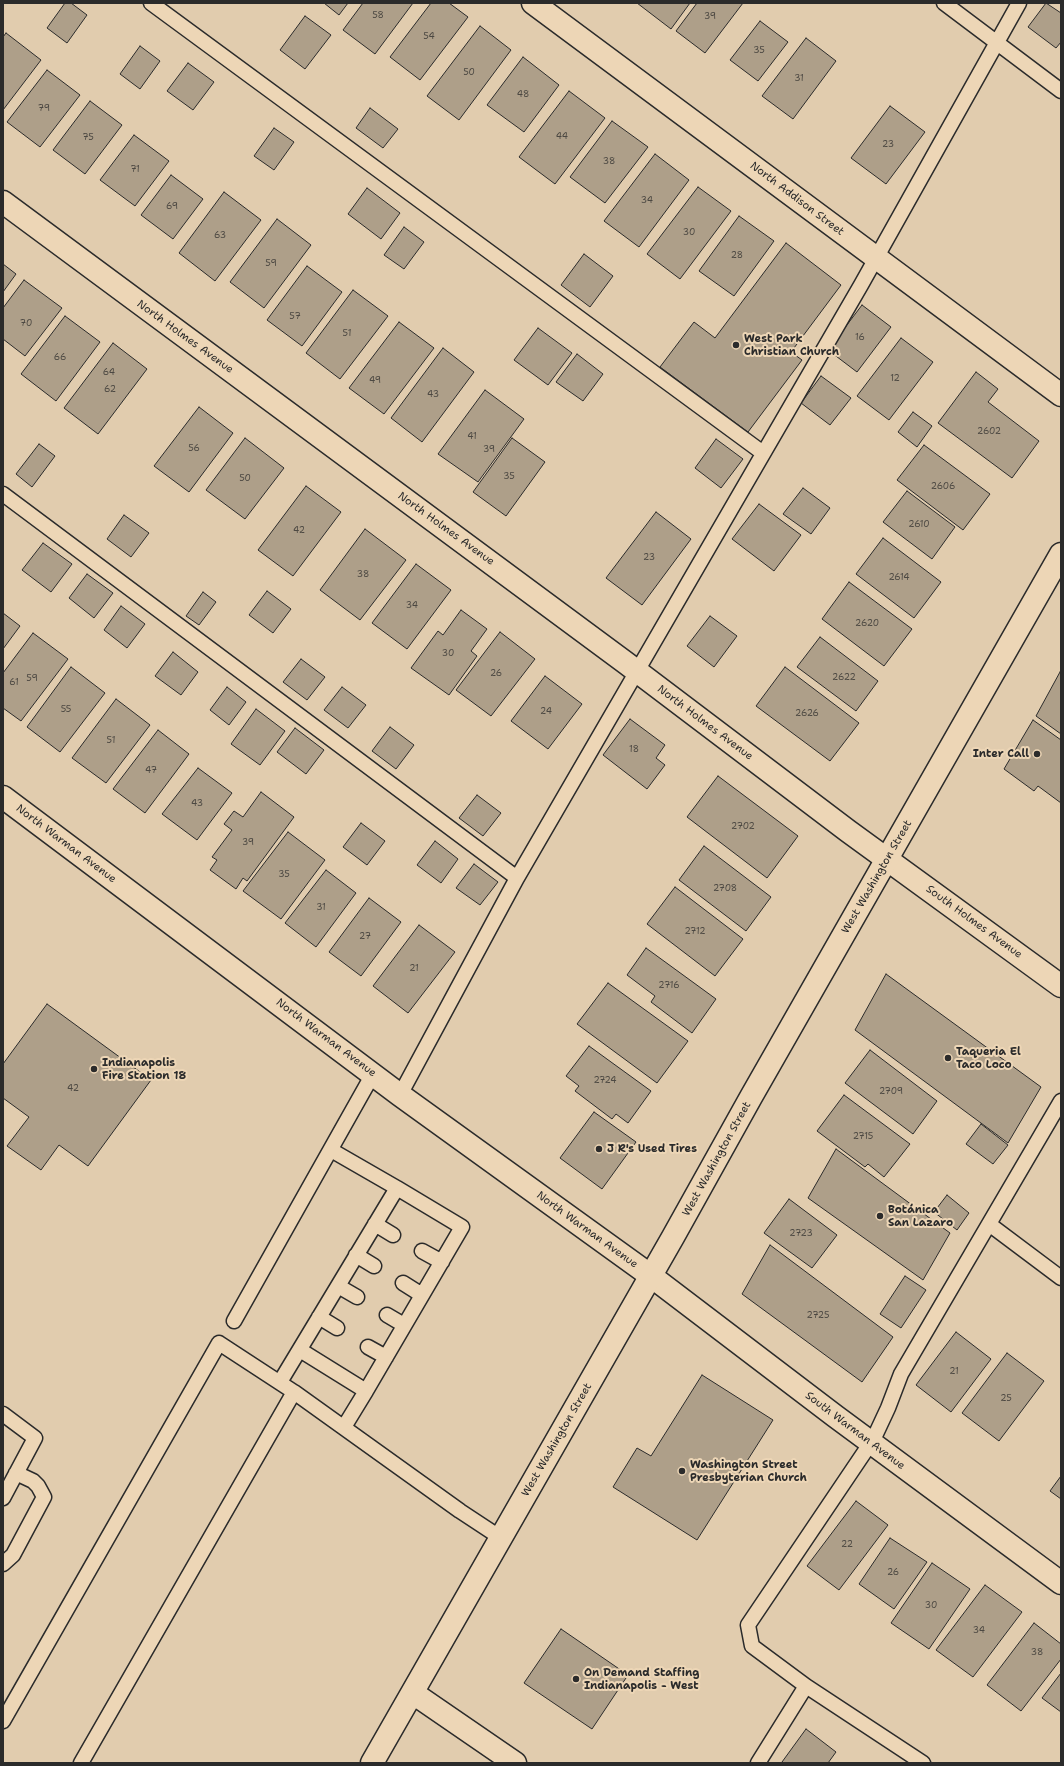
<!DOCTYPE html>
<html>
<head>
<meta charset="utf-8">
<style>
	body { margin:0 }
	#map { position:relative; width:1064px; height:1766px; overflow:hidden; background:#e1ccae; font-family:"Shantell Sans",sans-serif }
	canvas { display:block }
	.frame { position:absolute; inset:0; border:4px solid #2b2b2b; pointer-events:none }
</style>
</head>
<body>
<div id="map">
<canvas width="1064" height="1766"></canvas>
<div class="frame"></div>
</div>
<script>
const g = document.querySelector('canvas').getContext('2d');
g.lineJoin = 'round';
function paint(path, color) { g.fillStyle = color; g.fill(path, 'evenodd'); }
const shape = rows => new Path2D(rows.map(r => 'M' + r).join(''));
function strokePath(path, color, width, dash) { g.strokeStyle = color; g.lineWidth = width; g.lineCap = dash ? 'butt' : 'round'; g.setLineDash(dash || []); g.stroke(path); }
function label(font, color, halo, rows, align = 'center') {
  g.font = font + ' "Shantell Sans",sans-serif'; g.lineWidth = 4; g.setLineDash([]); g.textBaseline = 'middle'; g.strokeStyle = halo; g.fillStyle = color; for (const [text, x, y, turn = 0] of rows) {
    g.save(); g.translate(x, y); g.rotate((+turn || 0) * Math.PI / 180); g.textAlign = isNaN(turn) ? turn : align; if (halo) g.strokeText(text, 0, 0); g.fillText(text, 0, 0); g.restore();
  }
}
const building = shape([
	[65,3,71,3,87,15,67,43,47,28,65,3],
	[324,3,348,3,339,15,324,3],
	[363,3,413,3,375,54,343,30,363,3],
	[431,3,449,3,468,17,420,80,390,57,431,3],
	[637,3,690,3,671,29,637,3],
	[697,3,743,3,705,53,676,31,697,3],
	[1046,3,1061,13,1061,42,1056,48,1028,27,1046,3],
	[305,16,331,35,305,69,280,50,305,16],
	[760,21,788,42,758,81,730,60,760,21],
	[480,26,511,50,459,120,427,96,480,26],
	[6,33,41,60,3,110,3,37,6,33],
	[806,38,836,61,793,119,762,96,806,38],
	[140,46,160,61,140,89,120,74,140,46],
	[523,57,559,85,524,132,487,105,523,57],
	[188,63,214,82,193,110,167,91,188,63],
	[47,70,80,95,40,147,7,122,47,70],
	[569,91,605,118,555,184,519,157,569,91],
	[90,101,122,125,85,174,53,150,90,101],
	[890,106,925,132,886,184,851,158,890,106],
	[370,108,398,129,383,148,356,128,370,108],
	[612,121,648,147,605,203,570,177,612,121],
	[274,128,294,142,274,170,254,156,274,128],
	[134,135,169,161,135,206,100,180,134,135],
	[655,154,689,180,639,247,604,221,655,154],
	[171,175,203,199,173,239,141,215,171,175],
	[698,187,731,211,680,279,647,254,698,187],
	[367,188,400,213,381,239,348,214,367,188],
	[224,192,261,220,215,281,179,253,224,192],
	[739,216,774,241,734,296,699,271,739,216],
	[277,219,311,245,264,308,230,282,277,219],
	[404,227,424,242,404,269,384,255,404,227],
	[786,243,841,285,791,352,802,360,748,432,660,367,694,322,715,338,786,243],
	[584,254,613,276,590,307,561,285,584,254],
	[3,264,16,274,3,292,3,264],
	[307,266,342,292,302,346,267,320,307,266],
	[24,280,62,308,25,356,3,339,3,308,24,280],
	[353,290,388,316,340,379,306,353,353,290],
	[862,305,891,327,857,372,828,350,862,305],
	[65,316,100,342,56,401,21,374,65,316],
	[399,322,434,348,384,414,349,388,399,322],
	[538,328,572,353,548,385,514,360,538,328],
	[901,338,933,362,889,420,857,396,901,338],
	[113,343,147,369,98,434,64,408,113,343],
	[443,348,474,372,422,442,391,418,443,348],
	[577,354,603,374,583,401,556,382,577,354],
	[976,372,998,389,988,402,1039,441,1012,478,938,423,976,372],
	[821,376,851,398,830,425,801,403,821,376],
	[485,390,524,419,478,482,438,454,485,390],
	[199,407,233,433,189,492,154,466,199,407],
	[913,412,932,426,917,447,898,432,913,412],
	[245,438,284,468,245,519,206,490,245,438],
	[512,438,545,462,506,516,473,492,512,438],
	[716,439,743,459,721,488,695,468,716,439],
	[39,444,55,456,32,487,16,474,39,444],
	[924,445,990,494,963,530,897,480,924,445],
	[306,486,341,512,293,576,258,550,306,486],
	[803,488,830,508,811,534,783,514,803,488],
	[907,491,955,527,932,559,883,522,907,491],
	[759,504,801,535,774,571,732,539,759,504],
	[656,512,691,539,642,605,606,578,656,512],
	[124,515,149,533,131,557,107,539,124,515],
	[365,529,406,560,360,620,320,590,365,529],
	[883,538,941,582,914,618,856,574,883,538],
	[43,543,72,564,51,592,22,570,43,543],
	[416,564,451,590,407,649,372,623,416,564],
	[87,574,113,593,94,618,69,598,87,574],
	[849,582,912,629,884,666,822,619,849,582],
	[267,591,291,609,273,633,249,615,267,591],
	[203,592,216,602,199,625,186,616,203,592],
	[121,606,145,624,127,648,104,630,121,606],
	[461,610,487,629,471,651,477,656,449,695,411,668,438,631,443,635,461,610],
	[3,613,20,626,3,649,3,613],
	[710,616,737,636,714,667,687,646,710,616],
	[500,632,535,659,491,716,456,690,500,632],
	[33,633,68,659,21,721,3,708,3,673,33,633],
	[820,637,878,681,856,711,797,667,820,637],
	[173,652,198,672,181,695,155,676,173,652],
	[301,659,325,677,307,700,283,682,301,659],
	[71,667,105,693,60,752,27,727,71,667],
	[785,667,859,723,830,761,756,706,785,667],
	[1060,672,1061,673,1061,734,1036,716,1060,672],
	[545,676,582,704,548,749,511,721,545,676],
	[227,687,246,702,229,725,210,710,227,687],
	[342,687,366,705,348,728,324,710,342,687],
	[116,699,150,725,106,783,72,758,116,699],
	[256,709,285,731,260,765,231,744,256,709],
	[630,719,665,745,656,758,665,765,647,789,603,755,630,719],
	[1033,720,1061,740,1061,803,1038,786,1034,791,1004,769,1033,720],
	[390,727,414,745,396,769,372,751,390,727],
	[295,728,324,750,306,774,277,752,295,728],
	[158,730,189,754,145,813,113,789,158,730],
	[198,768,232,793,197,840,162,814,198,768],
	[718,776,798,836,767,878,687,817,718,776],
	[261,792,294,817,247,881,243,878,236,889,210,870,217,860,212,857,232,830,224,824,234,811,243,817,261,792],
	[477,795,501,813,483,836,459,818,477,795],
	[361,823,385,841,367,865,343,847,361,823],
	[288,832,325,860,281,919,243,891,288,832],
	[435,841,458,859,441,883,417,865,435,841],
	[704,846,771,897,746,931,679,880,704,846],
	[474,864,498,882,480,905,456,888,474,864],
	[326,870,356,893,316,947,285,923,326,870],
	[675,887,743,939,715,976,647,924,675,887],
	[369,898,401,922,361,976,329,952,369,898],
	[419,925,455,952,408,1013,373,986,419,925],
	[646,948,716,999,692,1033,651,1002,655,996,627,975,646,948],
	[886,974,1041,1087,1008,1143,855,1030,886,974],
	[608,983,688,1041,657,1083,577,1024,608,983],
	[47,1004,151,1080,88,1166,59,1145,41,1170,7,1146,29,1117,3,1098,3,1064,47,1004],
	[589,1046,651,1091,628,1123,616,1114,612,1119,575,1091,579,1086,566,1076,589,1046],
	[870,1050,937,1101,913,1134,845,1083,870,1050],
	[844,1095,910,1144,884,1177,868,1164,865,1167,817,1131,844,1095],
	[594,1112,636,1142,602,1189,560,1158,594,1112],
	[981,1124,1008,1145,993,1164,966,1144,981,1124],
	[836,1149,950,1233,923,1280,808,1198,836,1149],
	[947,1195,969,1213,957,1230,934,1212,947,1195],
	[789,1199,837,1235,812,1268,764,1233,789,1199],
	[770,1245,893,1337,862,1382,742,1294,770,1245],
	[905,1276,926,1290,901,1328,880,1314,905,1276],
	[956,1332,991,1359,951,1412,916,1385,956,1332],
	[1007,1353,1044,1381,999,1441,962,1413,1007,1353],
	[702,1375,773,1420,697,1540,613,1487,637,1448,651,1456,702,1375],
	[1061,1476,1061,1499,1050,1491,1061,1476],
	[856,1501,888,1525,839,1590,807,1566,856,1501],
	[890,1538,927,1562,894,1609,859,1584,890,1538],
	[932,1563,970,1589,929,1649,891,1623,932,1563],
	[985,1585,1022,1612,973,1677,936,1650,985,1585],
	[1034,1623,1061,1644,1061,1659,1021,1711,987,1685,1034,1623],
	[561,1629,628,1675,592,1729,524,1683,561,1629],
	[1061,1673,1061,1712,1042,1698,1061,1673],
	[806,1729,836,1752,828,1763,784,1763,782,1762,806,1729]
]);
paint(building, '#ae9f89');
strokePath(building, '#2b2b2b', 1);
const lane = shape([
	[151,3,763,453],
	[944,3,1061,91],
	[3,494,517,878,400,1095],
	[517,878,861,285,1019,3],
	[331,1150,397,1188],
	[375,1224,393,1235],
	[989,1224,1061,1278],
	[422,1251,442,1262],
	[356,1255,374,1266],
	[403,1283,422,1295],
	[338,1286,357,1297],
	[387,1315,404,1325],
	[319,1317,337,1328],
	[234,1321,373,1074],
	[368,1347,386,1357],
	[280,1382,397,1188,462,1227,366,1391,300,1350],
	[294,1392,460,1511,501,1538],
	[3,1414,35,1438,3,1498],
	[344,1427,366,1391],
	[3,1564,13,1555,44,1497,38,1486,33,1481,16,1473],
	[806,1686,752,1646,748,1625,874,1438,888,1408,901,1374,1061,1101],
	[3,1721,219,1343,294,1392,81,1763],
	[758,1763,806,1686,923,1763]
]);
const street = shape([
	[533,3,1061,395],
	[3,202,626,663,848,831,1061,986],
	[413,1693,515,1763]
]);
const secondary = shape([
	[3,797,400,1095,651,1276,835,1416,1061,1583]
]);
const primary = shape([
	[372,1763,673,1237,751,1097,1061,554]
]);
strokePath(lane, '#2b2b2b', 17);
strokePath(street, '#2b2b2b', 25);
strokePath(secondary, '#2b2b2b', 25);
strokePath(primary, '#2b2b2b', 25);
strokePath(lane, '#edd6b6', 14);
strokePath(street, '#edd6b6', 22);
strokePath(secondary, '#edd6b6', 22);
strokePath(primary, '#edd6b6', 22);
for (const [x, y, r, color] of [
	[736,345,4,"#2b2b2b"],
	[1037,754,4,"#2b2b2b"],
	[948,1058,4,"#2b2b2b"],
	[94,1069,4,"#2b2b2b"],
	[599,1149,4,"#2b2b2b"],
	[880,1216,4,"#2b2b2b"],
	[682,1471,4,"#2b2b2b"],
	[576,1679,4,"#2b2b2b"]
]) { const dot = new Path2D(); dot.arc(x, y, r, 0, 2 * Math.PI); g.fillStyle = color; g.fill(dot); strokePath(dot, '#edd6b6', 1.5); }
label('9px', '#4c4842', null, [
	["58",378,16],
	["39",710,17],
	["54",429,37],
	["35",759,51],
	["50",469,73],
	["31",799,79],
	["48",523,95],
	["79",44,109],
	["44",562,137],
	["75",88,138],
	["23",888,145],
	["38",609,162],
	["71",135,170],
	["34",647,201],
	["69",172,207],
	["30",689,233],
	["63",220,236],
	["28",737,256],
	["59",271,264],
	["57",295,317],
	["70",26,324],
	["51",347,334],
	["16",860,338],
	["66",60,358],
	["64",109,373],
	["12",895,379],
	["49",375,381],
	["62",110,390],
	["43",433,395],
	["2602",989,432],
	["41",472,437],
	["56",194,449],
	["39",489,450],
	["35",509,477],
	["50",245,479],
	["2606",943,487],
	["2610",919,525],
	["42",299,531],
	["23",649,558],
	["38",363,575],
	["2614",899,578],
	["34",412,606],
	["2620",867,624],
	["30",448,654],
	["26",496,674],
	["2622",844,678],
	["59",32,679],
	["61",14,683],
	["55",66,710],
	["24",546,712],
	["2626",807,714],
	["51",111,741],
	["18",634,750],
	["47",151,771],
	["43",197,804],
	["2702",743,827],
	["39",248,843],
	["35",284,875],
	["2708",725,889],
	["31",321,908],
	["2712",695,932],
	["27",365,937],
	["21",414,969],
	["2716",669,986],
	["2724",605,1081],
	["42",73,1089],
	["2709",891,1092],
	["2715",863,1137],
	["2723",801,1234],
	["2725",818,1316],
	["21",954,1372],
	["25",1006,1399],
	["22",847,1545],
	["26",893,1573],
	["30",931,1606],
	["34",979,1631],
	["38",1037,1653]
]);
label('11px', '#2b2b2b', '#edd6b6', [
	["North Addison Street",797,199,37],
	["North Holmes Avenue",185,337,36],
	["North Holmes Avenue",446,529,36],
	["North Holmes Avenue",705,723,37],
	["North Warman Avenue",66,844,37],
	["West Washington Street",877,877,-60],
	["South Holmes Avenue",974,922,36],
	["North Warman Avenue",326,1038,37],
	["West Washington Street",717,1159,-61],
	["North Warman Avenue",587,1230,36],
	["South Warman Avenue",855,1431,37],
	["West Washington Street",557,1440,-60]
]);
label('bold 11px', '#2b2b2b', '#edd6b6', [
	["West Park",744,339],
	["Christian Church",744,352],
	["Inter Call",1029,754,"right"],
	["Taqueria El",956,1052],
	["Taco Loco",956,1065],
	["Indianapolis",102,1063],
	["Fire Station 18",102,1076],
	["J R's Used Tires",607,1149],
	["Botánica",888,1210],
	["San Lazaro",888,1223],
	["Washington Street",690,1465],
	["Presbyterian Church",690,1478],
	["On Demand Staffing",584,1673],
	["Indianapolis - West",584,1686]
], 'left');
</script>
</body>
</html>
